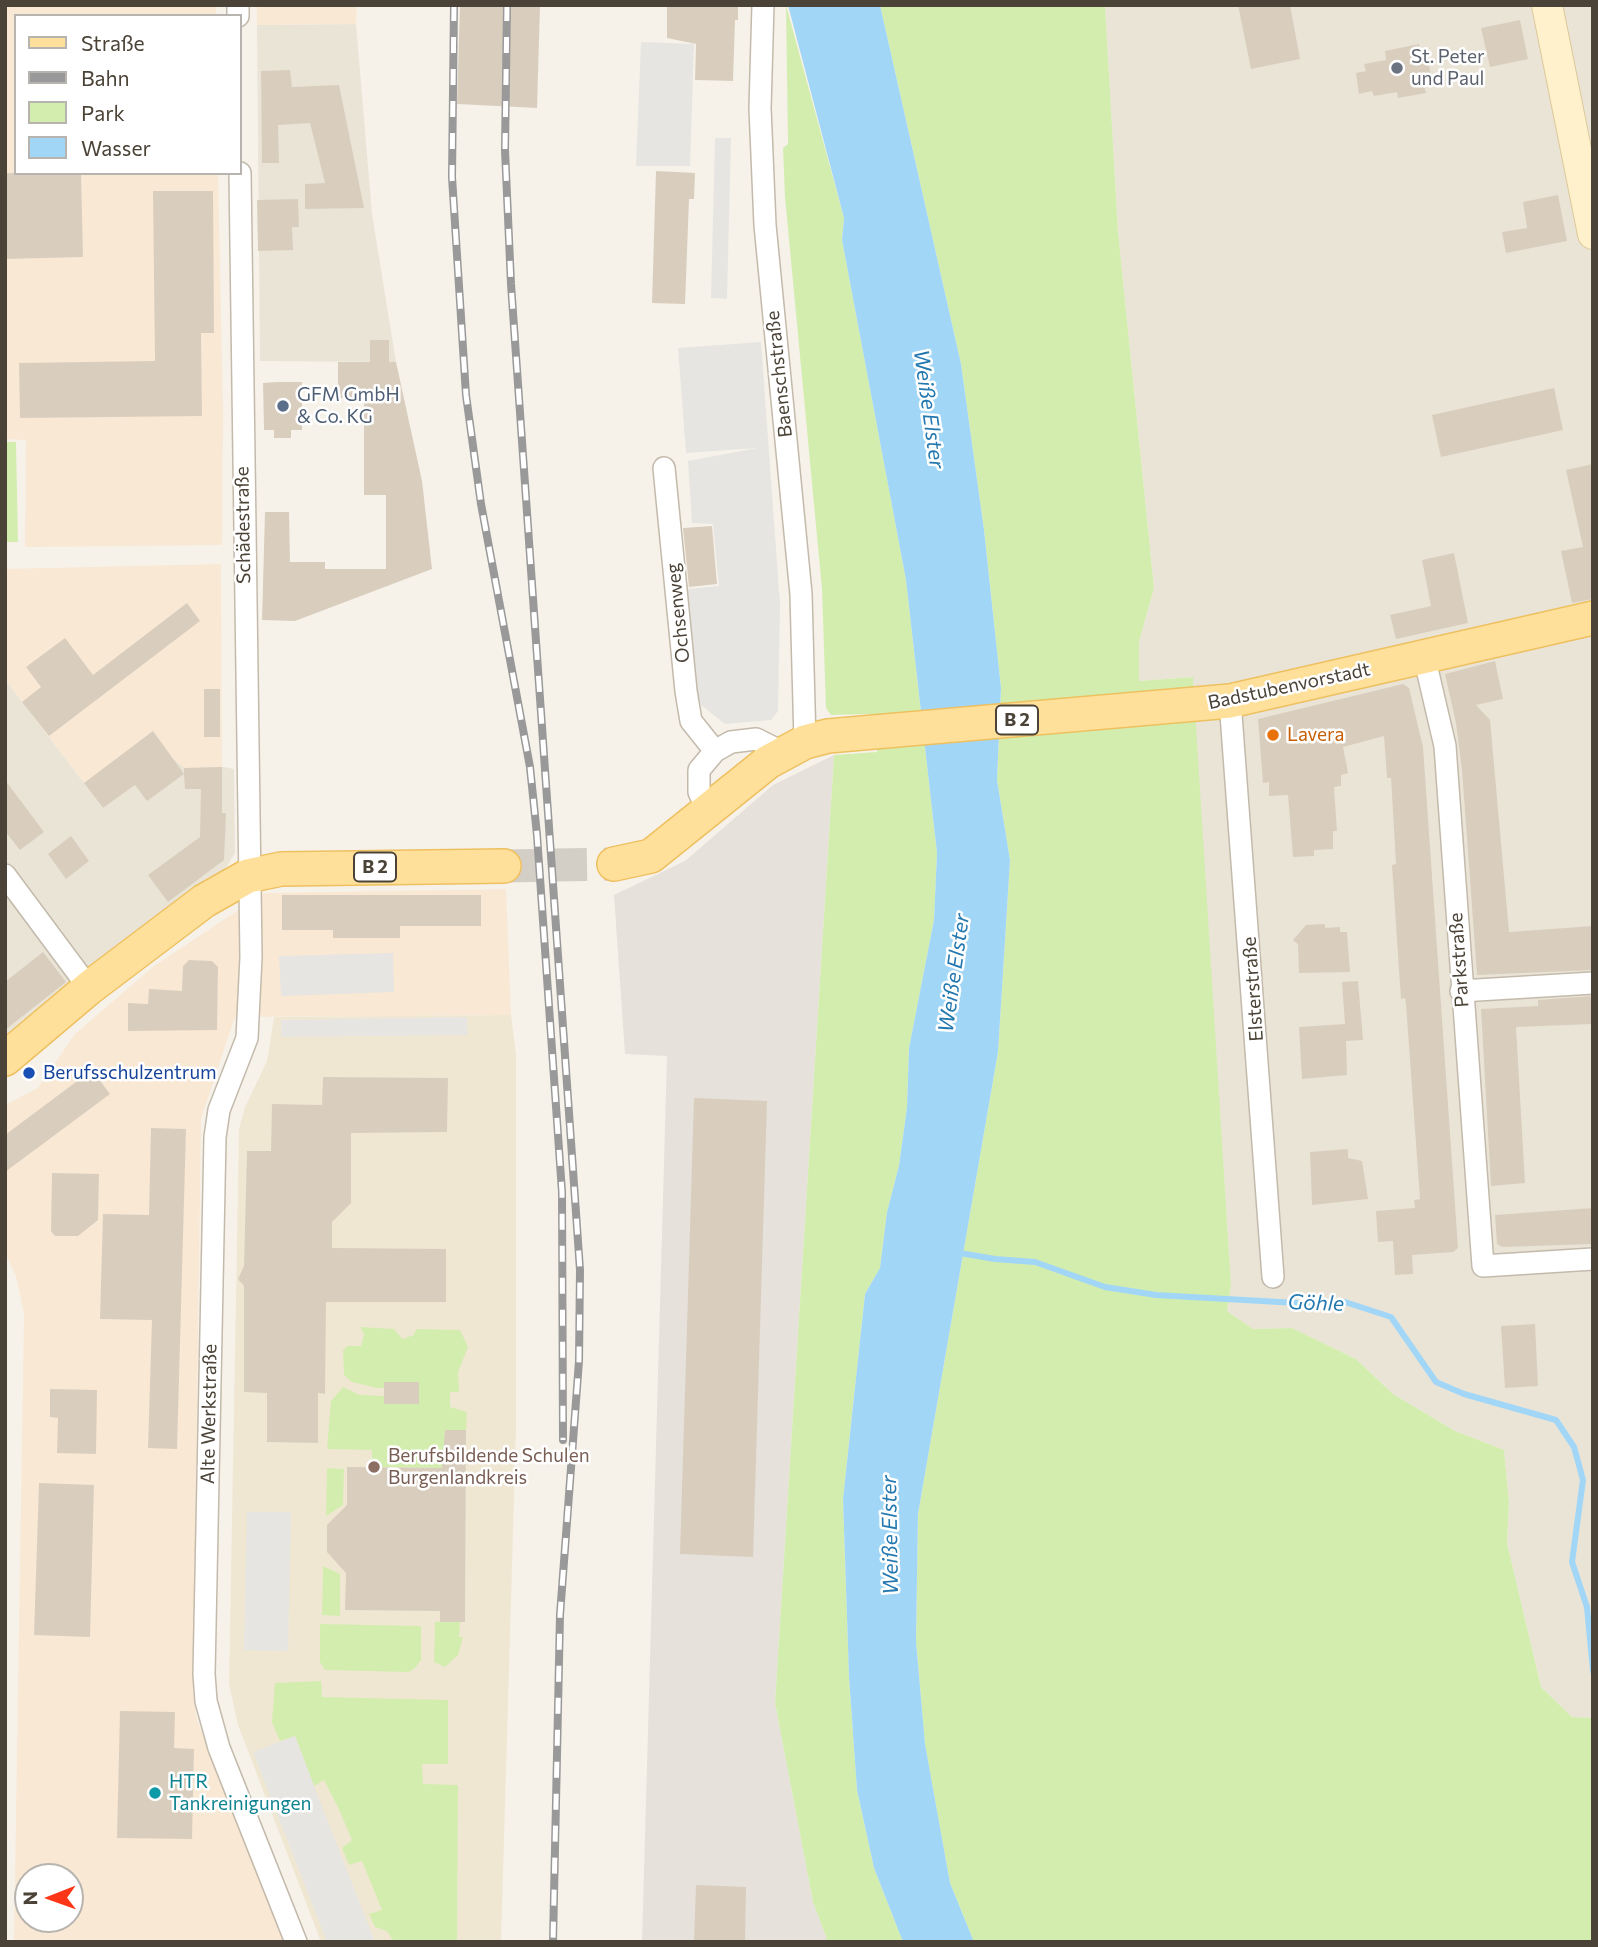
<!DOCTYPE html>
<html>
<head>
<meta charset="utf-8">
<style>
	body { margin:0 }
	#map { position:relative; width:1598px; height:1947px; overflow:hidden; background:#f6f2ea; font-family:Commissioner,sans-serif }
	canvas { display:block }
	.frame { position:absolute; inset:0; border:7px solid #4b4337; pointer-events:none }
	.legend { position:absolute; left:14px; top:14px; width:228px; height:161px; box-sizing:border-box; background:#fff; border:2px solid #b7b4af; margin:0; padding:9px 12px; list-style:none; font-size:21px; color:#4b4337 }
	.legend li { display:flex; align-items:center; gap:14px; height:35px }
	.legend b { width:35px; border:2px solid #b7b4af }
	.north { position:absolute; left:14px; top:1863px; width:70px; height:70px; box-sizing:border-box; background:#fff; border:2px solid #b7b4af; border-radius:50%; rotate:269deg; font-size:19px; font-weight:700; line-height:28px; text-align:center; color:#4b4337 }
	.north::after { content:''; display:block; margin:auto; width:24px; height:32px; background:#ff3518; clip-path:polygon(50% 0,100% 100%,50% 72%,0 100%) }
</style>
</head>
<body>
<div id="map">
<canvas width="1598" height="1947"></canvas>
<div class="frame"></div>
<ul class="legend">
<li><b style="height:9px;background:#ffe09a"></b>Straße</li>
<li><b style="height:9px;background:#999"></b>Bahn</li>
<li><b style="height:19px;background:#d3edaf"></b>Park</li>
<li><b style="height:19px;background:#a2d6f7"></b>Wasser</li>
</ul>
<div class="north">N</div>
</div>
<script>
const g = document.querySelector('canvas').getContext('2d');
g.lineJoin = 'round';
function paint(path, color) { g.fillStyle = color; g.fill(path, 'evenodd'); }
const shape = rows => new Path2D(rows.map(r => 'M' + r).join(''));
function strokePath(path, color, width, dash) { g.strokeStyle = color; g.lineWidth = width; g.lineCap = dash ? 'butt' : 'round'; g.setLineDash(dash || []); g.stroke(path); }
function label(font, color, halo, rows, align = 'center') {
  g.font = font + ' Commissioner,sans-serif'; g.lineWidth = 5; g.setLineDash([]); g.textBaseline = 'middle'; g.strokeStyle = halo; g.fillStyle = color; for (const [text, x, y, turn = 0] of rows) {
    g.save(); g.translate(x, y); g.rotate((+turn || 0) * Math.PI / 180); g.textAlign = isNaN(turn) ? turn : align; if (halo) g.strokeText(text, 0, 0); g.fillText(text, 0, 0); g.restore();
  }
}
paint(shape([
	[1105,5,1593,5,1593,1718,1572,1717,1541,1687,1507,1543,1509,1502,1504,1450,1455,1431,1393,1394,1356,1359,1292,1328,1253,1329,1227,1311,1231,1285,1192,677,1139,681,1139,642,1154,588,1118,231],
	[356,24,372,214,396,362,260,361,257,25],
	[5,679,103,808,172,757,234,769,235,853,226,868,5,1040]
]), '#eae4d7');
paint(shape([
	[5,5,216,5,216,16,16,16,16,173,218,173,223,410,222,545,25,547,26,440,5,439],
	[257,5,357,5,356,24,257,25],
	[221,564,222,767,184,768,172,758,103,808,5,679,5,569],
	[506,889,511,1015,235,1017,201,1119,193,1694,197,1720,284,1942,14,1942,24,1314,16,1276,5,1253,5,1105,38,1088,75,1034,154,966,264,893],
	[28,1877,70,1877,70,1919,28,1919]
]), '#f9e8d4');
paint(shape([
	[834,755,775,1703,813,1902,828,1942,642,1942,667,1056,625,1054,614,895,685,861,773,785]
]), '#e6e1db');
paint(shape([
	[511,1015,516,1055,516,1430,501,1942,321,1942,238,1725,229,1684,239,1129,245,1107,267,1061,274,1017]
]), '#f0e7d3');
paint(shape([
	[786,5,844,218,842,240,906,580,937,853,934,920,909,1048,907,1107,899,1166,887,1212,880,1268,865,1294,843,1499,849,1677,857,1790,874,1868,903,1942,828,1942,813,1902,775,1703,834,755,877,752,873,714,831,715,826,708,822,589,785,197,783,148,788,144],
	[880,5,1105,5,1118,231,1154,588,1139,642,1139,681,1193,677,1231,1285,1227,1311,1253,1329,1292,1328,1356,1359,1393,1394,1455,1431,1504,1450,1509,1502,1507,1543,1541,1687,1572,1717,1593,1718,1593,1942,974,1942,950,1883,925,1745,916,1641,918,1514,998,1052,1010,860,997,780,1001,688,984,530,961,364],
	[5,442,16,442,18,542,5,542],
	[360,1327,394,1329,402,1339,414,1335,416,1329,460,1330,468,1347,458,1372,459,1392,450,1392,450,1407,467,1412,466,1430,446,1430,442,1468,372,1467,372,1450,327,1449,331,1401,343,1387,360,1395,384,1396,384,1404,419,1404,419,1382,384,1382,384,1388,377,1388,352,1382,344,1375,343,1351,347,1346,361,1346,364,1334],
	[327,1468,344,1469,343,1505,326,1516],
	[323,1566,340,1574,340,1616,322,1615],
	[435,1622,460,1622,459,1637,463,1637,458,1655,445,1667,434,1662],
	[320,1624,421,1626,421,1660,414,1669,408,1672,325,1670,320,1662],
	[321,1681,322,1697,448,1700,448,1764,422,1764,423,1784,458,1785,457,1942,394,1942,387,1931,375,1927,369,1914,382,1910,362,1861,349,1865,342,1848,352,1840,338,1807,324,1780,314,1786,295,1736,280,1741,272,1722,275,1683]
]), '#d3edaf');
paint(shape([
	[641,42,694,44,690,166,636,166],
	[715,138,731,138,727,299,711,298],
	[761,342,780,604,778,711,771,720,725,724,701,705,693,679,687,635,688,589,719,586,713,524,692,523,688,461,757,448,686,453,678,348],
	[393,953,394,992,281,996,279,956],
	[467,1017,468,1035,281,1037,281,1020],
	[247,1512,291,1512,288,1651,244,1650],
	[295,1736,314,1786,375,1942,327,1942,253,1752]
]), '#e7e5e1');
paint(shape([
	[788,5,880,5,961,364,984,530,1001,688,997,780,1010,860,998,1052,918,1514,916,1641,925,1744,950,1883,974,1942,903,1942,874,1868,857,1790,849,1677,843,1499,865,1294,880,1268,887,1212,899,1166,907,1107,909,1048,934,920,937,853,906,580,842,240,844,218]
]), '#a2d6f7');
strokePath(shape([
	[954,1252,995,1259,1035,1262,1105,1287,1156,1295,1297,1303,1342,1301,1391,1317,1436,1382,1464,1394,1556,1420,1574,1447,1583,1480,1572,1562,1587,1607,1593,1671]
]), '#a2d6f7', 6);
paint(shape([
	[460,5,540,5,537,108,457,104],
	[667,5,738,5,738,20,735,20,733,81,695,80,696,44,667,38],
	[1238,5,1290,5,1300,59,1251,69],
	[1520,20,1528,59,1490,67,1481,28],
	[1419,44,1421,58,1427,56,1432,80,1423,81,1426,93,1398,98,1397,92,1374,96,1372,91,1359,94,1356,73,1366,71,1364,64,1386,60,1385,51],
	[290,70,292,87,339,85,364,208,305,209,305,184,325,183,310,123,278,125,279,163,262,163,261,71],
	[656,171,695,173,694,199,689,199,685,304,652,303],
	[5,173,81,173,83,257,5,259],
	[153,191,213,191,214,333,201,333,202,416,20,418,19,363,155,361],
	[1558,195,1567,241,1506,253,1502,232,1527,228,1523,202],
	[298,199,299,227,292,227,293,250,258,251,257,200],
	[370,340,389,340,389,362,396,362,422,481,432,569,295,621,262,620,265,512,289,512,290,562,325,562,325,569,386,569,386,495,364,495,364,398,338,398,338,362,370,362],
	[277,382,302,382,302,430,291,430,291,438,274,438,274,430,264,430,263,383],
	[1554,388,1563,430,1441,457,1432,415],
	[1593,464,1593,599,1572,603,1561,551,1583,547,1566,470],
	[712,526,717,584,689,587,683,528],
	[1454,553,1468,623,1396,639,1390,615,1431,606,1422,560],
	[187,603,200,621,49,736,22,702,41,687,26,667,65,638,93,675],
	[1495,661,1503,699,1476,705,1490,720,1509,932,1593,926,1593,970,1477,975,1462,770,1456,723,1445,674],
	[1403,684,1409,688,1423,747,1458,1248,1453,1252,1412,1255,1413,1274,1395,1275,1393,1241,1378,1242,1376,1211,1415,1208,1414,1200,1420,1199,1406,1004,1405,998,1401,999,1392,865,1396,864,1391,778,1387,778,1384,736,1343,747,1348,773,1341,775,1341,786,1334,787,1337,831,1333,831,1333,849,1314,850,1314,856,1293,857,1288,795,1269,796,1269,782,1263,783,1258,719],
	[204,689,220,689,220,737,204,737],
	[153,731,184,774,184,768,222,767,222,813,226,813,224,860,168,902,148,875,200,837,201,789,185,789,184,774,147,801,135,785,103,808,84,783],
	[5,780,44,832,20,850,5,831],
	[71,836,89,861,66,879,48,854],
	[282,895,481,895,481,926,400,926,400,938,333,938,333,930,282,930],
	[1325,924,1325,928,1340,927,1340,932,1347,932,1350,972,1299,973,1298,944,1293,940,1306,925],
	[43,952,66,982,5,1030,5,982],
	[189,960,212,961,218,967,217,1030,128,1031,128,1003,148,1004,149,989,182,991,183,966],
	[1358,981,1363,1040,1346,1041,1347,1075,1302,1079,1299,1027,1345,1024,1342,982],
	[1593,996,1593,1024,1516,1027,1525,1183,1491,1186,1481,1009,1538,1006,1538,1000],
	[92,1070,110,1094,5,1172,5,1135],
	[323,1077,448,1078,447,1132,351,1133,351,1203,332,1222,332,1248,446,1249,446,1302,326,1302,325,1394,318,1393,318,1443,267,1442,267,1393,244,1392,244,1286,238,1279,244,1266,247,1151,271,1151,272,1104,322,1105],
	[694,1098,767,1101,753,1557,680,1554],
	[151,1128,186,1129,177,1449,148,1448,152,1320,100,1319,103,1214,149,1215],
	[1348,1149,1348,1158,1362,1161,1368,1199,1312,1205,1310,1152],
	[52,1173,99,1174,98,1220,78,1236,55,1236,51,1231],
	[1593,1208,1593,1244,1502,1247,1497,1244,1495,1215],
	[1535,1324,1538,1386,1505,1388,1501,1326],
	[384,1382,419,1382,419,1404,384,1404],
	[50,1389,97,1390,96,1454,57,1453,58,1418,50,1417],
	[445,1430,466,1430,465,1622,440,1622,440,1611,345,1610,346,1573,327,1552,327,1525,347,1505,347,1467,442,1468],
	[39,1483,94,1485,90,1637,34,1635],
	[120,1711,175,1712,174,1748,194,1749,192,1839,117,1838],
	[696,1885,746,1887,745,1942,694,1942]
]), '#d9cebe');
strokePath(shape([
	[504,866,614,864]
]), '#d4cfc6', 33, [33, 17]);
const street = shape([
	[238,5,238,16],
	[763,5,760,108,765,225,801,594,805,742],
	[240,173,251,957,247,1038,219,1110,215,1137,204,1674,206,1701,219,1748,296,1942],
	[664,468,686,691,691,721,715,751],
	[1424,656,1445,746,1483,1266,1593,1259],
	[1230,701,1273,1277],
	[708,811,699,792,699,770,715,751,731,742,756,739,782,752],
	[5,875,89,988],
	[1461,991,1593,983]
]);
const secondary = shape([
	[1547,5,1593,234]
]);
const primary = shape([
	[614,864,651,856,768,762,805,742,828,736,1230,701,1593,618],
	[5,1059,89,988,204,901,248,876,281,869,504,866]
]);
strokePath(street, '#c3baab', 24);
strokePath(secondary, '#ddc898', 32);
strokePath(primary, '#eec060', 36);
strokePath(street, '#fff', 21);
strokePath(secondary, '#fff1cb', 30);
strokePath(primary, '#ffe09a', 33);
const rail = shape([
	[454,5,452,177,466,395,481,504,530,767,537,835,562,1192,563,1440],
	[507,5,505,150,511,284,580,1270,579,1361,560,1615,553,1942]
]);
strokePath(rail, '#999', 8);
strokePath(rail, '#fff', 5, [16]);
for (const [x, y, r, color] of [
	[1397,68,7,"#6b7280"],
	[283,406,7,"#5c6f8a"],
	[1273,735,7,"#e8710a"],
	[29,1073,7,"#1a4fb4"],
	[374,1467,7,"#8d6e63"],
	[155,1793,7,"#0f9aa8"]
]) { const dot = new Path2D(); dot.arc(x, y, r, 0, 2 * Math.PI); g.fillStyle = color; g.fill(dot); strokePath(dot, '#fff', 2.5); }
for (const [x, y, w] of [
	[1017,720,42],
	[375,867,42]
]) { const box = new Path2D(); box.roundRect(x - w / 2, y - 14.5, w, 29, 5); g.fillStyle = '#fff'; g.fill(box); strokePath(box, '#4b4337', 2); }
label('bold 18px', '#4b4337', null, [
	["B 2",1017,720],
	["B 2",375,867]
]);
label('19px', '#5b616d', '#fff', [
	["St. Peter",1411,57],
	["und Paul",1411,79]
], 'left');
label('19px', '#4b4337', '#fff', [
	["Baenschstraße",779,374,-96],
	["Schädestraße",243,525,-91],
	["Ochsenweg",678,613,-96],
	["Badstubenvorstadt",1289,686,-12],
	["Parkstraße",1459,960,-94],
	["Elsterstraße",1253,989,-94],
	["Alte Werkstraße",209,1414,-89]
]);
label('19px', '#4e5e75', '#fff', [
	["GFM GmbH",297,395],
	["& Co. KG",297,417]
], 'left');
label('19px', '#c56008', '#fff', [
	["Lavera",1287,735]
], 'left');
label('19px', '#164399', '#fff', [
	["Berufsschulzentrum",43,1073]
], 'left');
label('19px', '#785e54', '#fff', [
	["Berufsbildende Schulen",388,1456],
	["Burgenlandkreis",388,1478]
], 'left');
label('19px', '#0d838f', '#fff', [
	["HTR",169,1782],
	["Tankreinigungen",169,1804]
], 'left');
label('italic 21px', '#2378af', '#fff', [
	["Weiße Elster",929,409,82],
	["Weiße Elster",954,973,-82],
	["Göhle",1316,1303,2],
	["Weiße Elster",890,1535,-91]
]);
</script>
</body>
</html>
